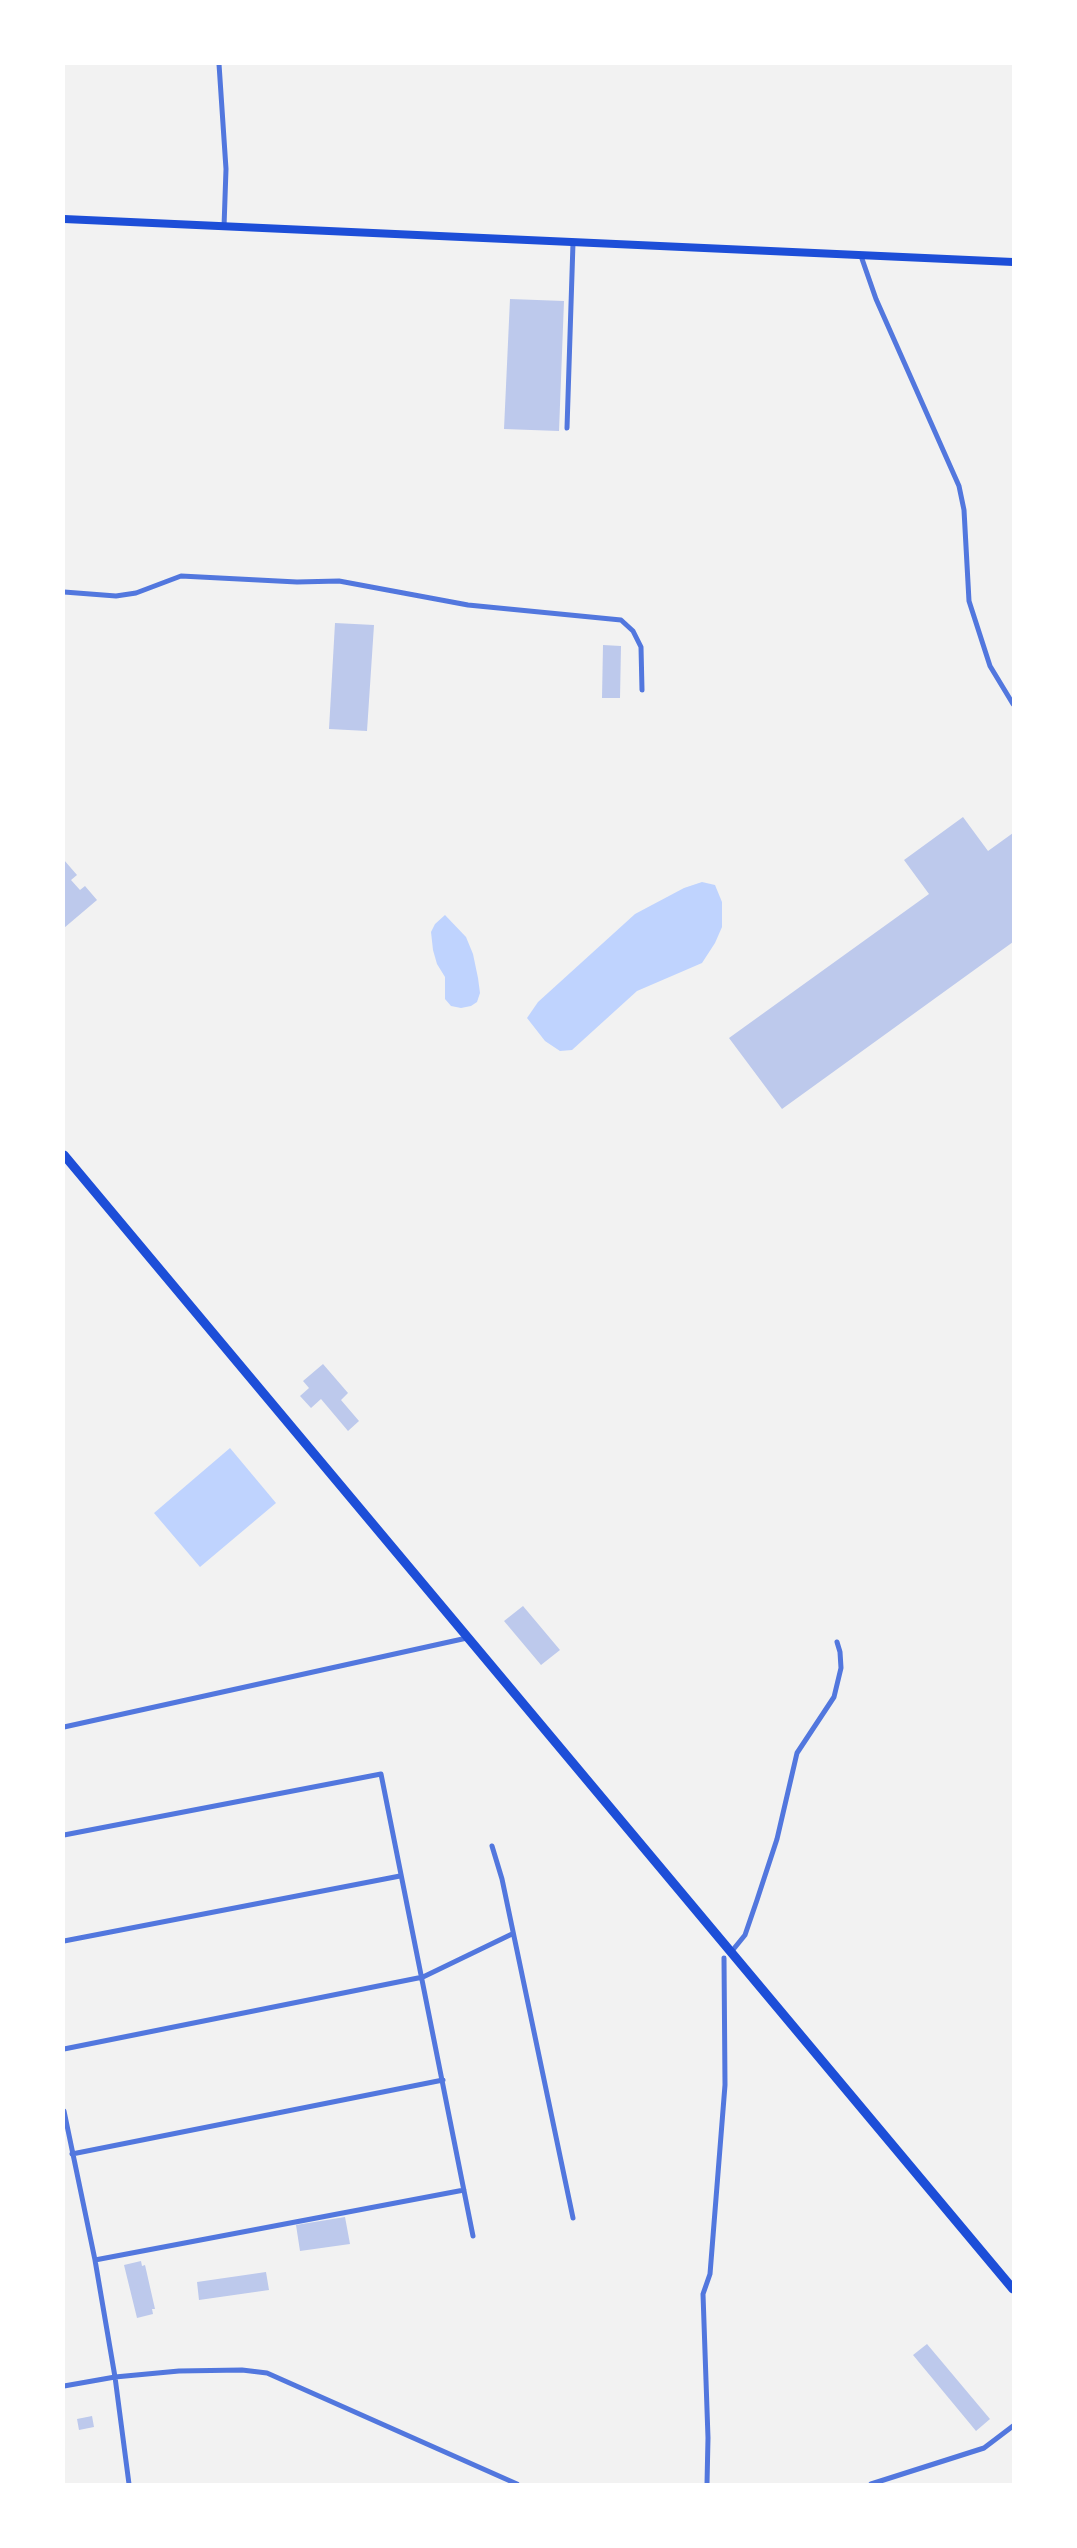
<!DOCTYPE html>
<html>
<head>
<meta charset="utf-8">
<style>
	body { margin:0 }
	#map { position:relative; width:1077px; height:2548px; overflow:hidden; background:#f2f2f2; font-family:Overpass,sans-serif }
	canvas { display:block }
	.frame { position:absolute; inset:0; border:65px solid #fff; pointer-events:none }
</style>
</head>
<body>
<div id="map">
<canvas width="1077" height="2548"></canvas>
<div class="frame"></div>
</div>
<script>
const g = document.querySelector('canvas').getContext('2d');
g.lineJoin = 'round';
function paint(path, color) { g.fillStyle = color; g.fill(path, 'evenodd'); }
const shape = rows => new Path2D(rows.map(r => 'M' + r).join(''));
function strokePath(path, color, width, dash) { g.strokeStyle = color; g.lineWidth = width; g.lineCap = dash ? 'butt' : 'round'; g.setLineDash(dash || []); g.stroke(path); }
paint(shape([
	[702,882,715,885,722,902,722,927,715,943,702,963,637,991,572,1050,560,1051,545,1041,527,1018,538,1002,635,914,684,888],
	[445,915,466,937,473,954,478,978,480,993,477,1002,471,1006,461,1008,451,1006,445,999,445,977,437,964,433,950,431,932,435,924],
	[230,1448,276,1503,200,1567,154,1513]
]), '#bfd3fe');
paint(shape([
	[510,299,564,301,559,431,504,429],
	[335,623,374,625,367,731,329,729],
	[603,645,621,646,620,698,602,698],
	[963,817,988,851,1013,833,1013,942,782,1109,729,1038,929,894,904,860],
	[64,860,77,875,71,880,80,890,85,886,97,900,64,928],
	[323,1364,348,1393,341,1400,359,1421,348,1431,321,1399,311,1408,300,1396,309,1388,303,1381],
	[523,1606,560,1650,541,1665,504,1621],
	[345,2217,350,2244,300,2251,296,2225],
	[141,2261,142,2266,145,2265,155,2309,152,2309,153,2314,137,2318,124,2265],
	[266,2272,269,2290,199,2300,197,2282],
	[927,2344,990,2419,976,2431,913,2355],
	[92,2416,94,2427,79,2430,77,2419]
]), '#bdc9ec');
strokePath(shape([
	[219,64,226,169,224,227],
	[861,256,876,299,959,486,964,510,969,601,990,666,1013,704],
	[567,428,573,243],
	[64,592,116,596,136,593,181,576,297,582,339,581,468,605,621,620,633,631,641,647,642,690],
	[64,1727,467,1638],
	[64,1835,381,1774,473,2236],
	[492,1846,502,1879,573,2218],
	[64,1941,400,1876],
	[732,1951,745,1935,757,1900,777,1839,797,1753,834,1697,841,1668,840,1652,837,1642],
	[64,2049,423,1977,512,1934],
	[64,2111,95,2260,115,2377,129,2484],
	[72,2154,443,2080],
	[95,2260,464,2190],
	[64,2386,115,2377,179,2371,242,2370,267,2373,517,2484],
	[707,2484,708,2438,703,2294,710,2274,725,2085,724,1958],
	[871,2484,984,2448,1013,2426]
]), '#5277de', 5);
strokePath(shape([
	[64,219,1013,262]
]), '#1d4ed8', 8);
strokePath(shape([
	[64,1155,1013,2289]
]), '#1d4ed8', 9);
</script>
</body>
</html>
